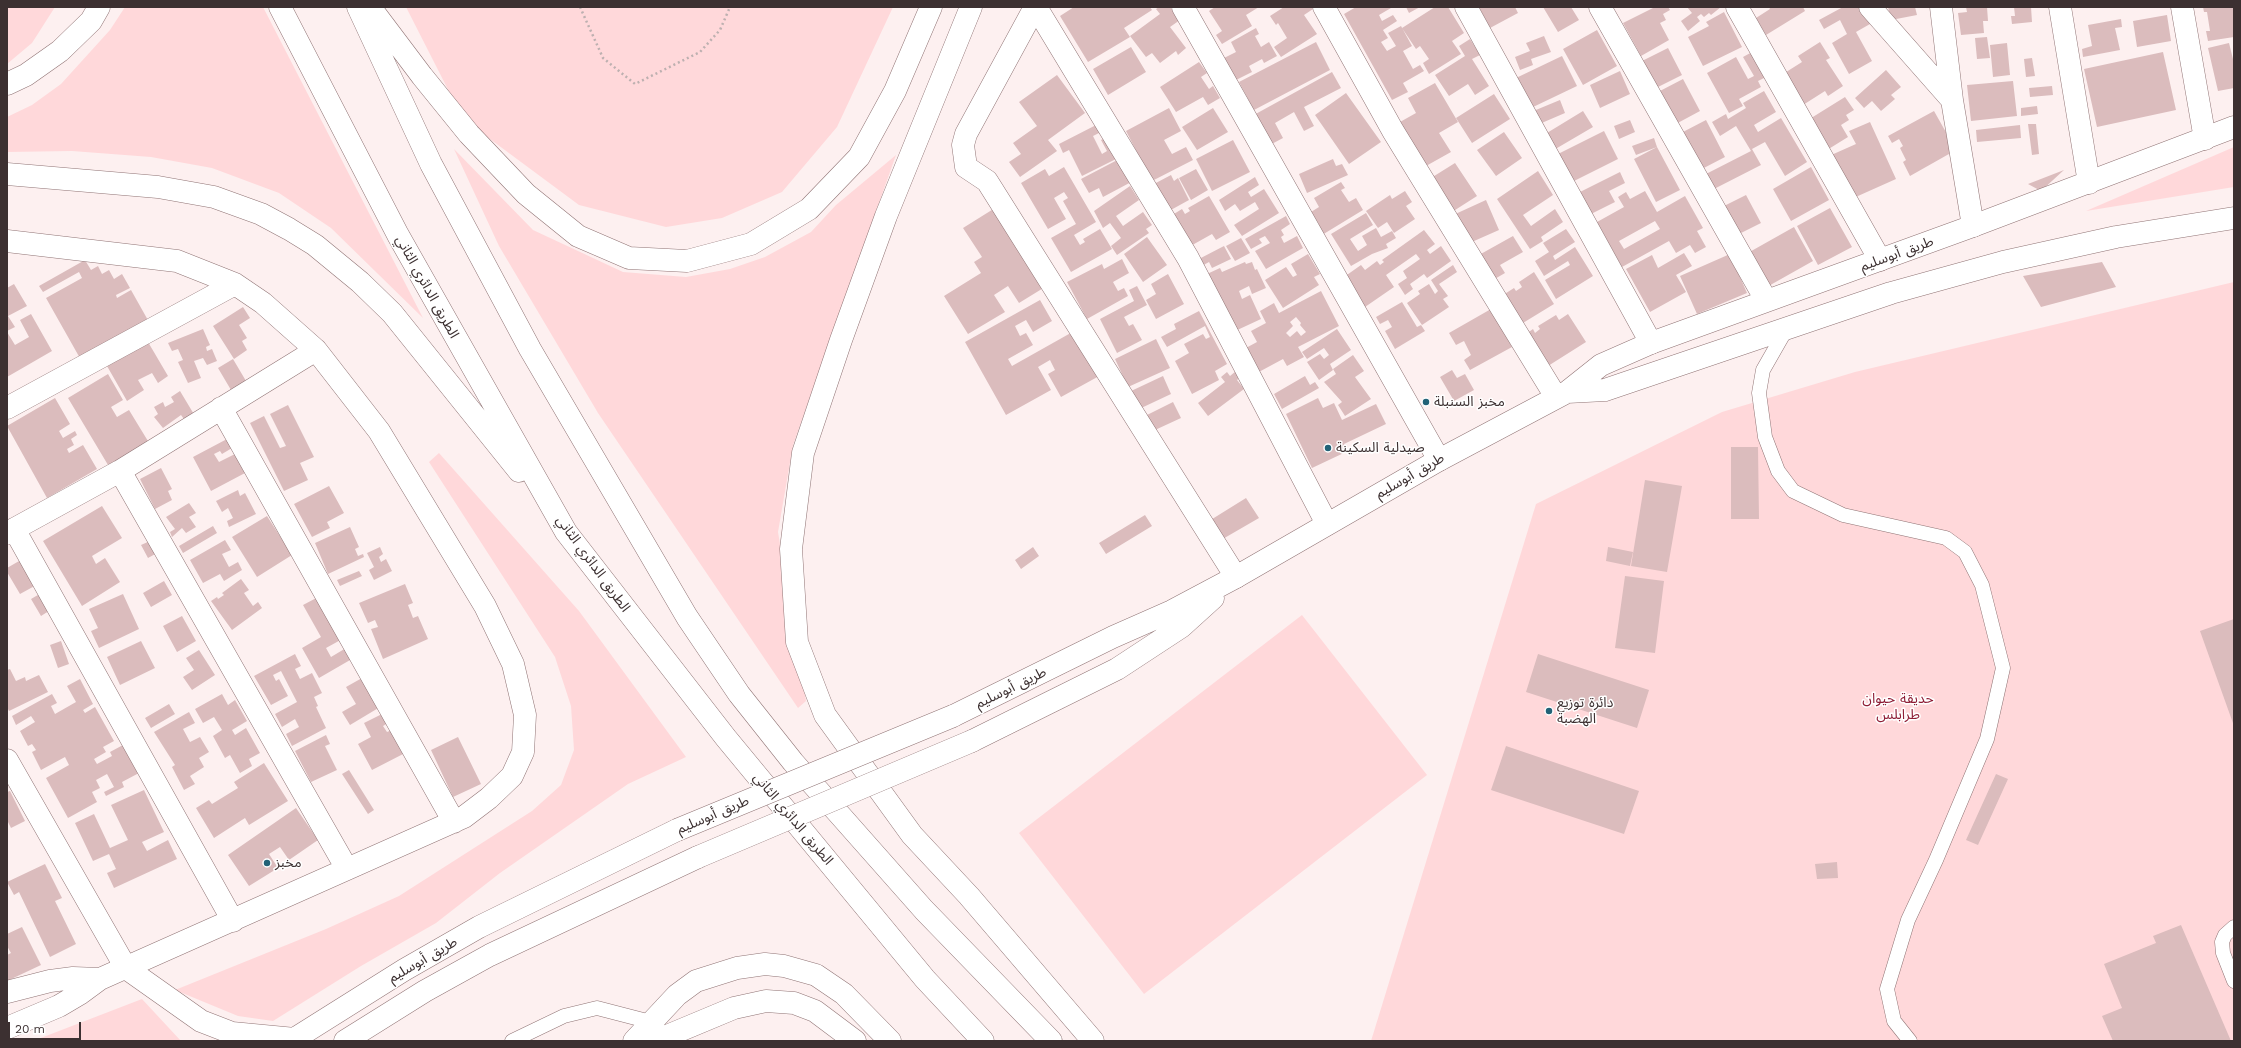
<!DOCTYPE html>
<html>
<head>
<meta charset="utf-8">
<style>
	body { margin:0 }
	#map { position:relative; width:2241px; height:1048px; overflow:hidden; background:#fdf0f0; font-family:"Work Sans",sans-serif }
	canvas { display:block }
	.frame { position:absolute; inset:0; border:8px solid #3c3031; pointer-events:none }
	.scale { position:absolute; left:8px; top:1022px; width:73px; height:18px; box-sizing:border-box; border:2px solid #3c3031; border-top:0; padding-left:5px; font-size:12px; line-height:14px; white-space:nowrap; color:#3c3031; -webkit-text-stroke:3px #fff; paint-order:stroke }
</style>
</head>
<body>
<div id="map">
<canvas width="2241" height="1048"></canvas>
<div class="frame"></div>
<div class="scale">20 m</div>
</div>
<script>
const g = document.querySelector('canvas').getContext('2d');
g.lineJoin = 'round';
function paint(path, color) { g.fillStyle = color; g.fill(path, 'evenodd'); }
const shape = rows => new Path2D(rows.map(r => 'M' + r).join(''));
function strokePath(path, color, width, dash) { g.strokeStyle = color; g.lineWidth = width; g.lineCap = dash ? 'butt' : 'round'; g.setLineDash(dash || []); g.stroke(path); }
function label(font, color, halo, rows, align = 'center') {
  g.font = font + ' "Work Sans","Noto Sans Arabic",sans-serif'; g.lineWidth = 3; g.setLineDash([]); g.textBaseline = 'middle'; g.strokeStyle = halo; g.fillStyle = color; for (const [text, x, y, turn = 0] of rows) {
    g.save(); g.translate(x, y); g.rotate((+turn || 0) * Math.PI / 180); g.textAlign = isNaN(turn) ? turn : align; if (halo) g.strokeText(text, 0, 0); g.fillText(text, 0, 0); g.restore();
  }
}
paint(shape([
	[7,7,55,7,32,43,7,64],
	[125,7,263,7,423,318,331,228,279,193,212,168,151,157,72,151,7,152,7,117,32,105,61,84,110,30],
	[406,7,893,7,837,127,782,192,722,218,666,227,579,205,463,119],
	[2234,147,2234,187,2086,211],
	[454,149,533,230,623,272,686,277,730,269,765,257,811,232,836,205,896,155,793,445,778,532,806,701,798,708,598,413,499,246],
	[2234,282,2234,1041,1371,1041,1536,504,1722,412,1855,372],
	[439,453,579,611,686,757,628,784,500,873,436,923,361,966,273,1021,238,1016,175,990,326,929,399,896,532,811,561,785,574,750,571,706,555,657,429,462],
	[1302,615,1427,775,1144,994,1019,833],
	[142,999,181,1041,33,1041]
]), '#ffd8da');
paint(shape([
	[1074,7,1150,7,1152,10,1124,28,1130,37,1088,62,1060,16],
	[1159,7,1170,7,1180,20,1170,27,1186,48,1178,55,1176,51,1160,63,1152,53,1146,57,1130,36,1160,14,1156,9],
	[1215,7,1259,7,1246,15,1252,26,1222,44,1216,35,1222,31,1209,11],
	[1284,7,1311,7,1313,9,1304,15,1317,34,1281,57,1274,47,1287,38,1278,23,1276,25,1270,16],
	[1356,7,1390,7,1391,8,1379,15,1382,21,1393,15,1397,21,1383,30,1388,38,1381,42,1387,51,1396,46,1388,33,1401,26,1412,46,1403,51,1413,69,1420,65,1424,71,1403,83,1408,92,1392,100,1344,14],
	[1406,7,1420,7,1409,13],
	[1435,7,1448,7,1464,33,1452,41,1461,54,1429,74,1423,63,1429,59,1420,46,1416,49,1402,28],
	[1479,7,1515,7,1518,13,1490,28],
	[1543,7,1571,7,1579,20,1558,32],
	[1655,7,1668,7,1670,10,1663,14,1666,20,1660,23,1669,40,1641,56,1623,23],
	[1687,7,1721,7,1711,15,1709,13,1704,17,1701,14,1697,17,1700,21,1688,31,1681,21,1692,13],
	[1769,7,1803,7,1805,11,1766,35,1756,18,1770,9],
	[1843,7,1861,7,1870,24,1856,32,1872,61,1849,74,1832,43,1847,34,1840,20,1824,29,1819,20],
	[1888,7,1915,7,1917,15,1891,20],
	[1966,7,1987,7,1988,21,1983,21,1984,33,1961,35,1958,13,1967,12],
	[2014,7,2031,7,2032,22,2012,24,2011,16,2015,16],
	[2203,7,2234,7,2234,37,2208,41,2206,31,2210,31,2207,12,2204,12],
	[1724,12,1742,47,1703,66,1688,37,1709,26,1706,22],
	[2167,15,2171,41,2137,47,2133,21],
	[2121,19,2122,27,2115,28,2120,50,2083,57,2082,49,2092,46,2088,25],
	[1256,28,1259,34,1255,36,1261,47,1269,42,1277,56,1264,63,1262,59,1249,66,1252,72,1236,80,1224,58,1236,52,1231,42],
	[1597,30,1617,66,1583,85,1563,49],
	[1544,36,1551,52,1531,59,1533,65,1520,70,1515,57,1530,51,1526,43],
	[1987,37,1990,58,1977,59,1975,38],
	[1470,39,1480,55,1472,59,1489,86,1475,95,1468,84,1449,96,1435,75,1465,56,1459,46],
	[1316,42,1330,70,1254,110,1239,82],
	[1820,42,1830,58,1826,60,1843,86,1828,96,1825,91,1803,105,1783,74,1802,62,1798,56],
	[2007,43,2010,75,1993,77,1990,45],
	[2229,43,2234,63,2234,88,2218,91,2208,48],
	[1131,47,1146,72,1108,95,1093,69],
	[1668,48,1682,75,1654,89,1640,62],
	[1752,52,1766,77,1758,81,1761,87,1739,99,1743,106,1729,113,1707,73,1736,57,1748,79,1754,76,1743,57],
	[2163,52,2176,110,2097,127,2084,69],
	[1562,56,1577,86,1531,108,1516,78],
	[2032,58,2035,76,2026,77,2024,59],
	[1199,62,1207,73,1201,77,1209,89,1213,86,1220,98,1208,105,1203,97,1176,112,1160,87],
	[1886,70,1901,87,1891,95,1895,99,1881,111,1872,101,1864,108,1855,98],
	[1620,71,1630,94,1600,108,1590,85],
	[1332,72,1341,88,1304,107,1314,126,1304,131,1294,112,1275,123,1283,138,1268,146,1252,116],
	[1057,75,1085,113,1048,140,1057,151,1020,177,1009,162,1021,154,1013,143,1037,126,1019,102],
	[1683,79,1700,111,1674,125,1658,92],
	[2013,81,2017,116,1971,121,1967,85],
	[1435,83,1458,122,1439,133,1451,152,1426,166,1400,122,1416,113,1408,98],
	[2052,86,2053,95,2030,97,2029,88],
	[1764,91,1776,112,1754,125,1758,132,1781,118,1807,162,1785,176,1765,142,1752,149,1761,165,1714,189,1706,174,1751,151,1736,126,1720,136,1712,122,1726,114,1728,119,1746,108,1743,103],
	[1346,93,1381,142,1349,164,1315,115],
	[1494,94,1510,119,1472,143,1456,118],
	[1845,97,1854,110,1846,115,1849,120,1841,125,1848,137,1827,150,1808,120],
	[1560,100,1565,113,1537,125,1531,112],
	[2037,106,2038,114,2021,116,2021,108],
	[1169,108,1181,131,1164,140,1172,154,1186,147,1193,160,1152,181,1126,131],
	[1213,108,1228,132,1197,150,1182,127],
	[1583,111,1593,127,1552,151,1542,136],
	[1934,111,1956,150,1910,176,1903,162,1906,160,1900,148,1903,146,1899,139,1892,143,1888,136],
	[1630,120,1635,132,1619,139,1614,126],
	[1706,120,1725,157,1700,170,1681,133],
	[1870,122,1896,179,1849,200,1829,156,1856,144,1849,131],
	[1100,123,1103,131,1093,136,1102,154,1107,151,1101,140,1111,135,1122,156,1082,176,1069,150,1063,153,1059,144],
	[2028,124,2036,124,2039,154,2032,155],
	[2020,125,2021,138,1977,142,1976,130],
	[1604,131,1618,159,1572,182,1558,154],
	[1504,132,1522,158,1496,176,1477,150],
	[1654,138,1657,147,1636,155,1632,146],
	[1233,140,1250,172,1212,191,1196,159],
	[1657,147,1680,190,1656,202,1634,159],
	[1123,157,1135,180,1103,197,1099,188,1089,193,1081,179],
	[1333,159,1336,166,1342,164,1348,175,1307,193,1299,174],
	[1455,163,1477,196,1452,212,1431,178],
	[1064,167,1096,222,1074,235,1080,245,1085,242,1083,239,1100,229,1112,249,1071,272,1051,238,1076,224,1063,201,1068,198,1064,192,1054,198,1066,219,1048,229,1021,183,1045,169,1049,176],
	[1811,167,1829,200,1791,221,1773,189],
	[1196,169,1208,190,1191,200,1179,178],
	[2064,170,2041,191,2028,184],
	[1538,171,1553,195,1523,215,1531,226,1555,209,1563,222,1541,237,1543,241,1530,249,1497,199],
	[1620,172,1625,183,1609,191,1615,202,1589,215,1578,193],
	[1171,175,1174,181,1178,178,1189,200,1169,211,1154,184],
	[1255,177,1259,185,1248,192,1251,197,1264,189,1279,213,1242,236,1234,225,1259,209,1255,202,1240,211,1235,204,1225,211,1219,200],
	[1341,182,1345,188,1341,190,1349,202,1356,198,1363,210,1322,235,1317,226,1319,224,1311,212,1319,207,1314,198],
	[1130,186,1139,200,1116,216,1123,226,1143,212,1152,225,1146,229,1149,233,1117,255,1111,246,1121,238,1110,223,1103,228,1094,211],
	[1405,191,1412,202,1406,206,1415,219,1394,233,1387,222,1378,228,1366,211,1390,195,1392,199],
	[1645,191,1657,212,1685,196,1703,228,1697,231,1706,247,1695,253,1690,245,1676,253,1669,241,1622,267,1597,222,1624,207,1618,197,1626,192,1630,199],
	[1655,221,1660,229,1624,249,1619,241],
	[1746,195,1761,223,1733,237,1718,209],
	[1209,196,1230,232,1216,240,1212,234,1187,248,1169,217,1182,209,1185,214,1190,211,1188,208],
	[1486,200,1499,230,1465,245,1451,216],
	[995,208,1045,287,1019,303,1008,286,994,295,1005,312,968,334,944,296,981,273,974,262,982,257,963,228],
	[1830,208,1852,247,1818,265,1797,226],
	[1366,213,1373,225,1350,239,1358,251,1367,245,1362,236,1376,228,1381,237,1392,231,1396,238,1386,244,1388,248,1372,254,1351,266,1331,234],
	[1286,216,1290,224,1281,230,1284,235,1281,237,1284,243,1297,236,1303,248,1266,269,1255,251,1270,243,1265,236,1259,239,1262,243,1251,249,1245,239],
	[1794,227,1813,261,1765,288,1746,254],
	[1566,229,1575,242,1553,256,1555,260,1575,247,1593,276,1556,299,1545,280,1570,265,1568,261,1544,276,1535,261,1549,252,1543,243],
	[1424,230,1435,244,1427,250,1430,254,1441,246,1451,261,1427,278,1424,274,1410,284,1413,289,1405,295,1398,284,1407,278,1403,271,1420,259,1416,254,1386,275,1394,287,1365,307,1344,277,1361,265,1365,270,1377,261,1380,265,1384,262,1382,260],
	[1513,236,1523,252,1500,265,1505,273,1493,280,1479,255],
	[1147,237,1167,265,1143,282,1124,254],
	[1241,238,1250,253,1235,261,1226,246],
	[1224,246,1231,259,1212,268,1209,262,1200,267,1197,260],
	[1684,253,1692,266,1676,275,1686,292,1650,312,1626,269,1652,255,1658,268],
	[1308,254,1320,274,1314,277,1319,285,1283,308,1265,280,1286,267,1293,277,1297,275,1291,264],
	[1730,254,1747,293,1697,314,1680,276],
	[1122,259,1129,273,1113,282,1118,291,1124,288,1128,296,1087,319,1067,282,1102,264,1104,269],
	[85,260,91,270,98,266,102,274,109,270,114,279,122,274,130,288,116,295,117,298,131,290,149,322,81,360,46,298,82,278,79,272,43,292,39,286],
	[1245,262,1246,264,1252,262,1255,270,1257,269,1266,288,1252,294,1249,286,1239,291,1242,299,1250,295,1261,319,1233,332,1207,274,1220,268,1222,272],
	[2102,262,2116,287,2041,307,2023,276],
	[1453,265,1457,272,1439,284,1448,296,1443,299,1449,307,1422,325,1407,303,1420,294,1418,291,1429,284,1435,294,1438,291,1431,280],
	[1534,272,1554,304,1518,326,1500,297,1514,288,1516,291,1522,287,1519,282],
	[1168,274,1184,304,1156,319,1146,300,1156,294,1151,284],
	[14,284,27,306,8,316,15,327,7,331,7,288],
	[1137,286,1147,305,1124,317,1129,326,1133,324,1142,340,1117,353,1100,319,1134,301,1129,290],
	[1321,291,1339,326,1298,347,1304,357,1287,366,1283,359,1257,373,1244,349,1257,342,1251,331,1266,323,1260,311,1274,303,1279,313],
	[1296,317,1301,323,1300,325,1306,332,1301,336,1297,331,1290,337,1286,333,1293,326,1290,322],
	[1040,300,1052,321,1033,332,1026,320,1015,326,1020,336,1026,333,1033,345,1008,359,1012,366,1076,330,1101,375,1061,397,1048,374,1055,370,1050,360,1038,367,1051,390,1006,415,965,342],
	[1402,302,1417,327,1421,325,1425,331,1395,349,1385,331,1392,327,1388,320,1380,324,1376,317],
	[243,307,250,318,239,325,247,338,242,341,247,350,234,359,213,326],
	[1491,309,1512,347,1470,370,1464,360,1471,355,1464,341,1456,345,1449,333],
	[1199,311,1227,364,1215,371,1219,380,1192,394,1175,361,1189,353,1184,344,1203,334,1206,339,1210,337,1205,326,1167,347,1161,337,1176,329,1174,324],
	[31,314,52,351,7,377,7,332,15,345,29,337,20,320],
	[1568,314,1586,342,1548,366,1526,334,1533,329,1535,333,1540,329,1538,326,1556,315,1559,320],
	[203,329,210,345,206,347,207,351,212,349,217,361,207,365,203,358,194,361,201,378,188,383,178,362,183,360,178,349,172,351,168,343],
	[1337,329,1351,350,1330,364,1333,370,1319,380,1307,362,1320,354,1324,359,1329,355,1324,348,1307,359,1302,352],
	[1156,339,1170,368,1128,387,1115,359],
	[148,342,168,376,158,383,152,373,138,380,144,390,127,401,107,366],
	[1353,355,1364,371,1355,377,1371,399,1345,416,1338,405,1342,402,1324,382,1336,374,1333,369],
	[233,359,246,381,231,390,218,368],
	[1452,370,1457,378,1465,374,1474,390,1454,401,1440,377],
	[1236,371,1240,377,1237,380,1244,389,1208,416,1198,403,1225,382,1221,377,1227,372,1230,376],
	[108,374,123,400,111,407,117,417,129,410,151,446,111,470,68,398],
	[1163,376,1171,394,1137,410,1129,392],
	[1305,376,1310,385,1315,382,1319,388,1282,409,1274,394],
	[180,391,195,416,186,422,181,415,163,428,154,417,158,414,154,407,163,402,165,407,174,402,171,397],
	[55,398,70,424,59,431,63,438,75,431,77,435,71,439,74,445,67,449,69,453,83,445,97,469,47,498,7,426],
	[1318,398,1323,408,1334,403,1342,420,1376,404,1386,424,1344,444,1348,451,1312,468,1286,414],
	[1173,402,1181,418,1155,430,1147,415],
	[288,405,314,457,300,463,308,480,284,491,250,423,264,416,280,448,286,446,270,414],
	[227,439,232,448,222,454,220,451,214,454,219,462,235,454,245,473,211,491,193,457],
	[1731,447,1758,447,1759,519,1731,519],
	[161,468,172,489,168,491,172,500,155,509,140,479],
	[1645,480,1682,486,1667,572,1631,566],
	[329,486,344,513,327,522,330,528,312,537,294,504],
	[238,490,240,496,245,493,256,514,229,527,227,521,233,518,228,508,222,512,216,501],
	[1246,498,1259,518,1221,540,1209,521],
	[189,503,196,513,189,517,196,527,186,533,182,528,172,537,170,532,175,529,166,517],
	[102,506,122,538,92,556,96,564,105,558,120,582,82,606,43,541],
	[1145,515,1152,526,1106,554,1099,543],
	[267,516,292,555,257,577,232,537],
	[213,526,217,533,183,553,179,546],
	[350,527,359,547,355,549,358,556,363,554,364,557,328,574,315,543],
	[225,540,231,550,222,554,229,567,238,562,242,570,224,581,220,574,203,583,190,560],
	[150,541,157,553,148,558,141,545],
	[380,547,383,554,379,557,381,562,386,559,392,571,374,580,369,570,374,567,367,553],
	[1033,547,1039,556,1021,569,1015,560],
	[1608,547,1633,552,1630,566,1606,561],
	[26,557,40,583,20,594,7,572,7,568],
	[359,571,362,576,340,586,337,580],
	[1625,576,1664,581,1655,653,1615,648],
	[241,579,249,590,244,593,253,606,258,602,262,608,232,630,211,601,217,597,218,599,224,595,222,593],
	[164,581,172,595,151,607,143,593],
	[405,584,413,603,408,605,413,618,418,616,428,639,383,659,371,629,378,627,375,620,368,623,359,603],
	[43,592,52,609,41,616,31,599],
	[123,594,139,629,99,648,91,631,98,628,89,609],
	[322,595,346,637,326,648,331,657,351,645,357,656,319,678,302,648,321,637,303,605],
	[182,616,196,641,177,652,163,626],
	[2234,619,2234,726,2200,631],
	[61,641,69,664,58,668,50,645],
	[141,641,155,668,120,685,107,657],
	[199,650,215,675,192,690,183,677,194,670,186,658],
	[295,654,301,666,295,669,300,679,312,673,322,693,314,697,318,706,316,707,326,728,292,746,286,734,299,727,295,719,282,727,275,714,297,702,281,671,273,675,276,681,279,679,288,696,271,705,254,676],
	[1538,654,1649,690,1637,728,1526,692],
	[10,669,16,681,25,677,26,681,39,675,48,692,9,711,7,707,7,670],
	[362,678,380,707,350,725,342,712,356,704,346,687],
	[80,679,93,704,83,710,85,713,95,707,114,741,103,747,106,752,94,759,97,764,112,756,110,752,123,745,139,773,122,782,124,787,106,796,104,792,114,787,107,774,96,780,100,788,92,792,97,802,68,818,46,778,69,765,65,757,41,770,32,752,36,750,32,744,28,746,20,731,35,722,31,716,16,725,12,716,52,694,57,703,51,706,55,714,76,702,67,686],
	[222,694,228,705,235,700,247,721,232,730,235,735,246,728,260,753,249,759,252,766,240,773,230,755,225,758,213,736,222,730,214,717,203,723,195,709],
	[169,704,175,714,151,728,145,718],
	[189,712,195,723,183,729,190,742,200,737,209,752,199,758,204,767,190,776,195,784,184,790,172,767,175,765,154,732],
	[386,712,391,721,383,726,387,732,395,729,407,752,372,770,358,744,371,737,364,723],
	[326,735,330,744,325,746,337,770,311,782,295,751],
	[458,737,481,784,453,797,431,750],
	[1506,746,1639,791,1624,834,1491,790],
	[264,763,288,801,249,825,245,818,214,838,196,808,209,800,212,804,238,788,234,782],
	[349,770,374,810,368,814,342,774],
	[1996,774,2008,779,1978,845,1966,840],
	[144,790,164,832,142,842,147,851,168,840,177,859,114,888,107,873,116,869,109,854,93,861,75,823,94,814,110,848,128,840,111,805],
	[10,791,25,821,11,828,7,820,7,792],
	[296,808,318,840,289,860,280,847,269,854,278,868,249,886,228,855],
	[1837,862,1838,878,1817,879,1815,864],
	[45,864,62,898,55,901,76,944,50,957,19,892,14,895,7,882],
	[2181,925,2231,1041,2113,1041,2102,1016,2122,1008,2104,964,2156,943,2153,936],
	[22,927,41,965,7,981,7,955,11,953,7,946,7,934]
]), '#dbbcbd');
const service = shape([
	[1787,328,1763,370,1759,393,1765,437,1778,471,1793,491,1843,515,1946,538,1965,552,1982,585,2003,668,1987,739,1936,860,1908,920,1887,989,1894,1021,1910,1041],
	[2234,927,2225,935,2222,942,2223,953,2234,981],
	[512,1041,564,1016,597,1008,651,1022]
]);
const minor = shape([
	[1035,7,966,134,963,145,966,167,987,181,1236,577],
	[1036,7,1188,258,1327,524],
	[1183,7,1439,460],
	[1324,7,1393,131,1556,397],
	[1466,7,1651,343],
	[1600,7,1766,300],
	[1737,7,1880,260],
	[1870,7,1952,100,1973,226],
	[1941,7,1952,100],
	[2060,7,2089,183],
	[2182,7,2205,139],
	[7,241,177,261,235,284,263,303,316,350,379,431,485,606,513,664,525,715,523,752,512,776,489,798,464,817,100,979,81,993,59,1006,7,1028],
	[7,408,235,284],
	[221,408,454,822],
	[120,471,347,869],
	[14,529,233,921],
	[7,533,120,471,316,350],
	[7,760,126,968],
	[7,992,50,981,73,978,100,979],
	[634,1041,677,995,696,981,737,968,765,964,784,966,816,975,844,994,890,1041],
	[655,1041,734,1008,766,1001,794,1003,815,1011,855,1041]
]);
const secondary = shape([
	[1567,392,1605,390,1891,293,2003,262,2116,237,2234,218],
	[953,716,1113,637,1172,611,1236,577,1439,460,1567,392,1601,365,1651,343,1973,226,2234,127],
	[972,741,1117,669,1181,627,1213,598],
	[126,968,201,1021,232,1033,295,1039],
	[291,1041,404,970,479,927,677,830],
	[345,1041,425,991,490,955,698,857]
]);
const trunk = shape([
	[280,7,398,235,566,532,726,738,925,979,983,1041],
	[358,7,431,164,530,349,687,617,739,694,793,762,924,910,1051,1041],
	[370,7,422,76,469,134,526,194,578,236,629,258,687,261,751,244,809,209,859,157,895,91,931,7],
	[971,7,886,216,841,340,803,453,791,549,797,642,825,715,912,835,969,896,1093,1041],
	[7,84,26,75,60,51,91,21,99,7],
	[7,174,158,187,214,197,261,214,289,229,315,245,360,282,392,313,519,471]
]);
strokePath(service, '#907475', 15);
strokePath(minor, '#907475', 23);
strokePath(secondary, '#907475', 23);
strokePath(trunk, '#907475', 23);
strokePath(shape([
	[580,7,603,58,635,84,700,52,720,30,730,7]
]), '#bdb0b0', 2.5, [2, 3]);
strokePath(service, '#fff', 14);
strokePath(minor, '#fff', 22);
strokePath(secondary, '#fff', 22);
strokePath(trunk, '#fff', 22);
const secondaryBridge = shape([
	[677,830,953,716],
	[698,857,972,741]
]);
strokePath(secondaryBridge, '#907475', 23, []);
strokePath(secondaryBridge, '#fff', 22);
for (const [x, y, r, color] of [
	[1426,402,4,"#226277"],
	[1328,448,4,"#226277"],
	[1549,711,4,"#226277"],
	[267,863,4,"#226277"]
]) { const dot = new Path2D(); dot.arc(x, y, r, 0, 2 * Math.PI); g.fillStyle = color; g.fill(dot); strokePath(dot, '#fff', 1.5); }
label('14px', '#3c3031', '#fff', [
	["طريق أبوسليم",1897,254,-20],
	["الطريق الدائري الثاني",427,287,61],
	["طريق أبوسليم",1410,476,-30],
	["الطريق الدائري الثاني",593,564,54],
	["طريق أبوسليم",1011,688,-26],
	["طريق أبوسليم",713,815,-23],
	["الطريق الدائري الثاني",793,819,50],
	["طريق أبوسليم",423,960,-30]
]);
label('14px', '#3c3031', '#fff', [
	["مخبز السنبلة",1434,402],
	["صيدلية السكينة",1336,448],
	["دائرة توزيع",1557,703],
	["الهضبة",1557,719],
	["مخبز",275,863]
], 'left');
label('14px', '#8d1d35', '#fff', [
	["حديقة حيوان",1898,699],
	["طرابلس",1898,715]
]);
</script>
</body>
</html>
